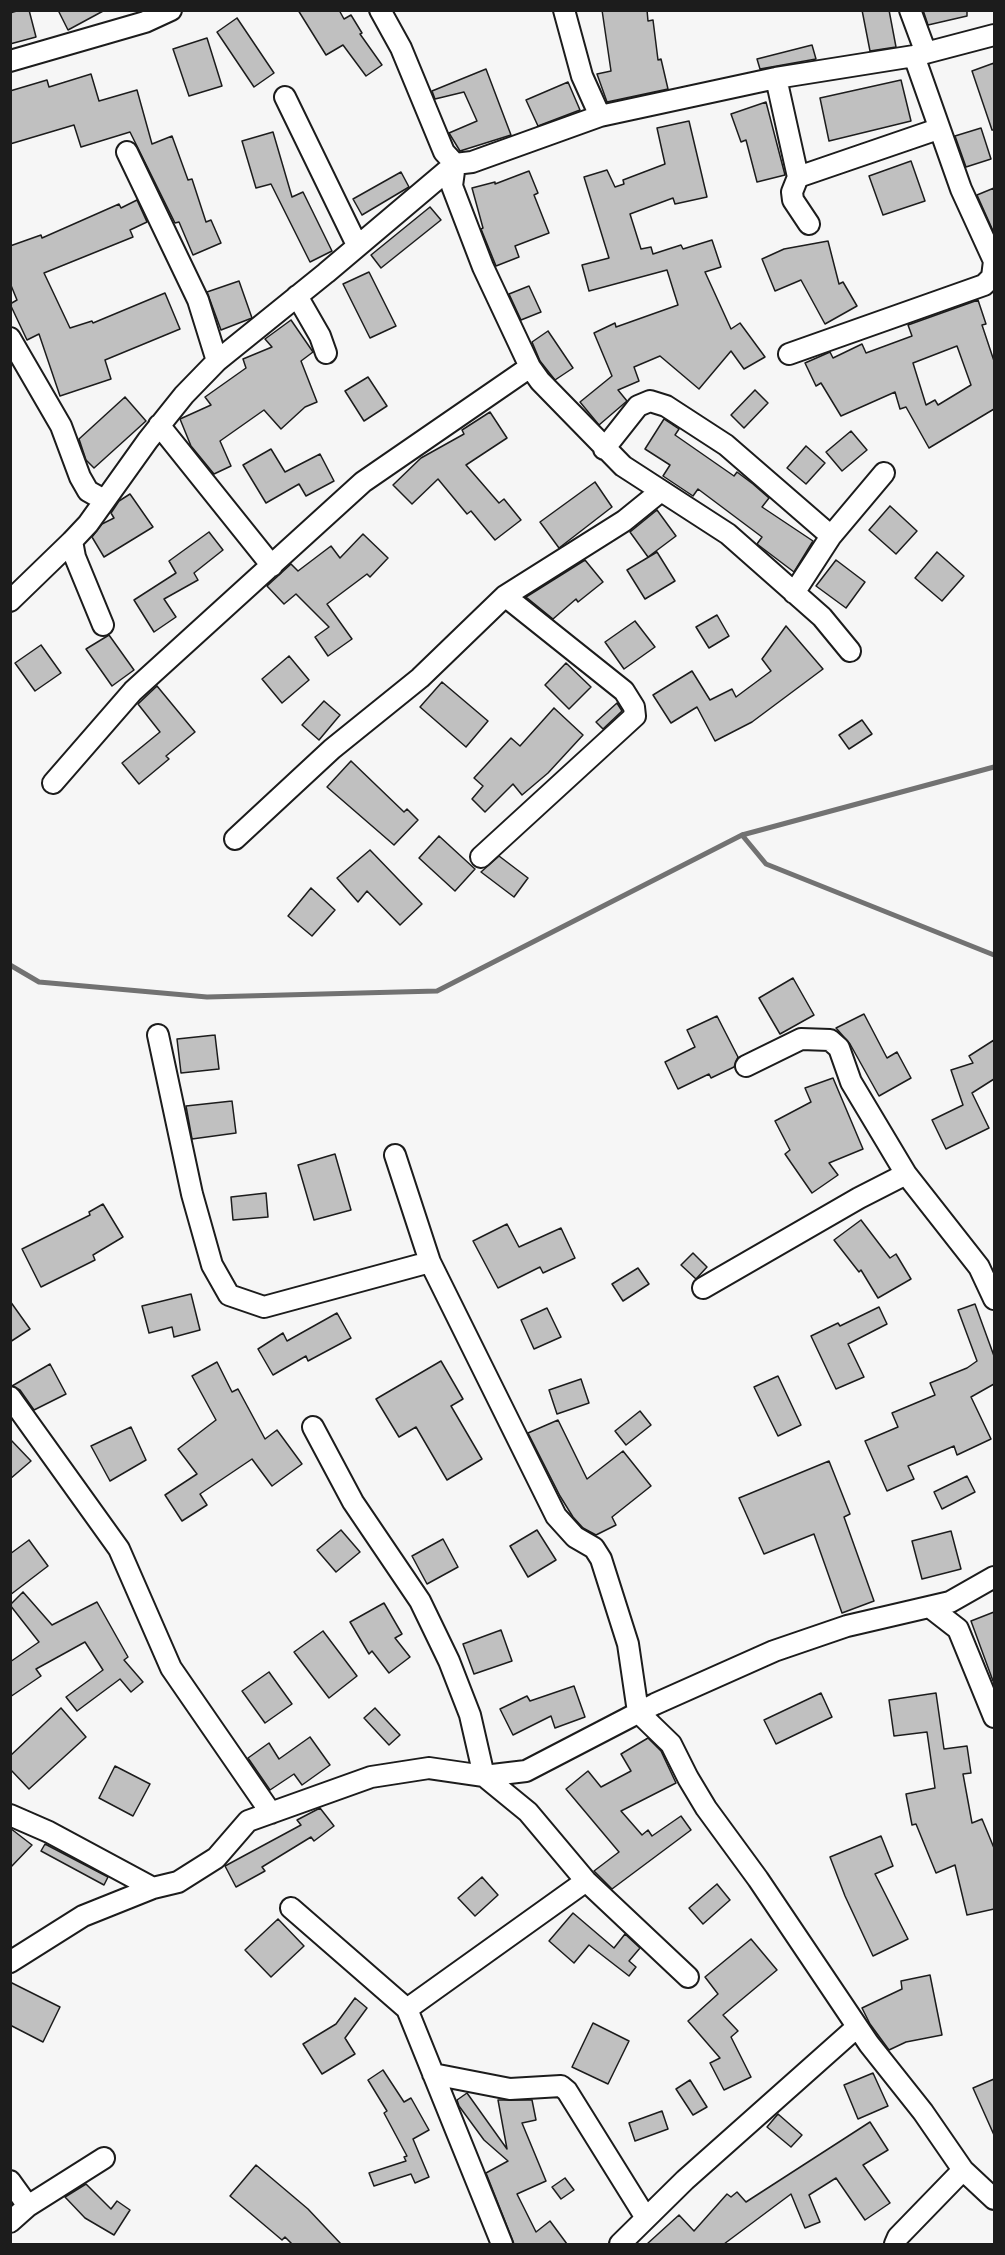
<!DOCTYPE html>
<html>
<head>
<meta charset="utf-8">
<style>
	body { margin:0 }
	#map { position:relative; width:1005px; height:2255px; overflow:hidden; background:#f6f6f6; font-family:Mynerve,sans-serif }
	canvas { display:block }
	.frame { position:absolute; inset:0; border:12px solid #1c1c1c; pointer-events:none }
</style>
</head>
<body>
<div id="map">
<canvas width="1005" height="2255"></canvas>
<div class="frame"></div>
</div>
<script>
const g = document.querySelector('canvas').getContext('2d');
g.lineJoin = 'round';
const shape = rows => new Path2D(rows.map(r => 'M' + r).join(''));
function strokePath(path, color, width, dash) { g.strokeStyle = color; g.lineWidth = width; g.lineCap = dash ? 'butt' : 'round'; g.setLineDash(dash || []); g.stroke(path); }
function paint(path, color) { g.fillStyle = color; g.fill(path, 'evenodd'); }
strokePath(shape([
	[742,835,766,864,994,955],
	[10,965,39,982,207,997,437,991,742,835,994,767]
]), '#727272', 5);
const building = shape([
	[20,10,29,10,36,37,10,44,10,13,20,10],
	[58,10,105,10,68,30,58,10],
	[298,10,339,10,344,19,351,15,362,33,360,34,382,65,366,76,343,45,326,55,298,10],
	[602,10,647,10,648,21,653,20,658,60,661,59,668,89,607,102,597,74,611,71,602,10],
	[862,10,889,10,896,47,870,51,862,10],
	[923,10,967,10,967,16,928,25,923,10],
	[237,18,274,73,254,87,217,32,237,18],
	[207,38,222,86,189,96,173,49,207,38],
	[812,45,816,59,760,69,757,59,812,45],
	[994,63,994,130,992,130,972,71,994,63],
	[486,69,511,135,460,151,449,133,477,121,464,92,435,99,432,91,486,69],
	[91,74,99,101,137,90,152,144,172,136,188,180,192,179,206,222,211,220,221,243,193,255,179,222,175,223,130,132,81,147,74,125,10,144,10,91,47,80,49,87,91,74],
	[901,80,911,121,829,141,820,98,901,80],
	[568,82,580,110,538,126,526,100,568,82],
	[766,102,785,175,757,182,746,140,741,142,731,114,766,102],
	[689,121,707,197,675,204,673,198,630,214,641,249,651,247,653,254,681,245,683,249,712,240,721,267,705,272,731,329,740,323,765,357,744,369,731,351,699,389,660,356,634,367,639,381,618,390,627,401,599,425,580,402,612,376,594,333,615,323,616,327,678,305,667,270,589,291,582,265,609,258,584,177,607,170,615,187,624,184,623,180,665,164,657,128,689,121],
	[981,128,991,159,966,167,955,136,981,128],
	[273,132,292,197,303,192,332,251,310,262,271,184,256,188,242,141,273,132],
	[911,161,925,201,883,215,869,176,911,161],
	[529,171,538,193,534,195,549,233,515,246,519,257,496,266,481,229,483,228,472,188,495,182,495,184,529,171],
	[401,172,409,187,362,215,353,199,401,172],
	[994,188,994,233,977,195,994,188],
	[137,200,147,222,130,230,133,237,44,273,70,328,92,321,93,323,165,293,180,329,105,360,111,379,60,396,39,334,27,340,10,304,17,300,10,283,10,246,41,235,42,238,119,204,121,208,137,200],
	[430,207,441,220,381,268,371,255,430,207],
	[828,241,839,284,843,282,857,306,825,324,801,280,775,291,762,259,784,249,828,241],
	[369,272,396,326,370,338,343,284,369,272],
	[239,281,252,318,221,330,207,292,239,281],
	[529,286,541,312,521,320,509,294,529,286],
	[978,300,986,324,982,325,994,361,994,409,929,448,906,407,900,409,895,392,841,416,821,383,816,386,805,363,830,352,833,358,862,344,866,353,912,336,908,325,978,300],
	[957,346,971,385,938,405,935,400,926,405,913,363,957,346],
	[291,320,313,352,301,361,317,402,305,407,281,429,264,410,220,441,231,466,214,474,191,446,180,419,211,405,205,397,246,368,243,359,272,347,265,339,291,320],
	[548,331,573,368,555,380,540,361,532,342,548,331],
	[368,377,387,406,364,421,345,391,368,377],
	[755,390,768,403,744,428,731,415,755,390],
	[125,397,146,421,94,468,86,460,79,439,125,397],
	[490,412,507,438,466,465,499,503,504,499,521,520,495,540,471,511,467,514,438,479,412,504,393,485,421,458,464,434,462,430,490,412],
	[664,419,679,429,675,435,734,476,737,472,753,484,769,498,762,507,813,541,794,572,757,544,762,537,698,489,693,496,663,476,670,465,645,449,664,419],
	[851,431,867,450,842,471,826,452,851,431],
	[806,446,825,463,806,484,787,468,806,446],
	[271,449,285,472,320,454,334,481,306,496,299,484,266,503,243,465,271,449],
	[595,482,612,507,559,548,540,522,595,482],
	[130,494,153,527,104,557,92,537,102,524,114,518,111,513,119,501,130,494],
	[890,506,917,531,896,554,869,530,890,506],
	[657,510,676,536,648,557,630,532,657,510],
	[209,532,223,550,194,573,198,580,164,599,176,617,154,632,134,600,176,573,169,561,209,532],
	[363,534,388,558,370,577,367,574,327,604,352,639,328,656,315,637,329,627,296,594,284,604,267,586,291,564,298,571,331,546,340,558,363,534],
	[657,552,675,581,645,599,627,570,657,552],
	[937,552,964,576,942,601,915,578,937,552],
	[585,560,603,582,578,602,576,599,553,619,526,597,585,560],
	[836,560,865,582,846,608,816,586,836,560],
	[717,615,729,636,709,648,696,627,717,615],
	[635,621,655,647,624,669,605,642,635,621],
	[786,626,823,669,752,722,715,741,697,707,671,723,653,695,692,671,710,700,732,689,736,697,771,671,762,659,786,626],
	[109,635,134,670,112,686,86,649,109,635],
	[41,645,61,673,35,691,15,663,41,645],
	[289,656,309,680,282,703,262,679,289,656],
	[566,663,591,687,569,709,545,685,566,663],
	[442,682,488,721,466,747,420,707,442,682],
	[157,686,195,732,166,756,169,759,139,784,122,763,160,732,138,704,157,686],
	[324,701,340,715,319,740,302,725,324,701],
	[617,703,622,711,603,729,596,722,617,703],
	[554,708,583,735,548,773,522,795,513,784,485,812,472,799,483,786,474,778,511,738,520,746,554,708],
	[862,720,872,734,849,749,839,735,862,720],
	[351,761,404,812,407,809,418,820,394,845,327,787,351,761],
	[439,836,475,869,455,891,419,858,439,836],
	[370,850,422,904,400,925,367,891,358,902,337,878,370,850],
	[499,856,528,878,514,897,481,872,499,856],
	[311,888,335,910,312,936,288,916,311,888],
	[793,978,814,1015,780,1034,759,998,793,978],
	[864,1014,887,1058,897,1052,911,1078,879,1096,850,1044,836,1028,864,1014],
	[717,1016,738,1057,734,1067,711,1078,709,1074,678,1089,665,1062,695,1047,687,1030,717,1016],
	[215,1035,219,1069,181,1073,177,1039,215,1035],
	[994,1040,994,1079,972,1093,989,1128,946,1149,932,1120,963,1105,951,1070,973,1063,969,1056,994,1040],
	[833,1078,863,1149,829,1163,838,1175,812,1193,785,1154,790,1150,775,1121,811,1102,805,1088,833,1078],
	[232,1101,236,1133,192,1139,186,1106,232,1101],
	[335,1154,351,1210,314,1220,298,1165,335,1154],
	[266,1193,268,1217,233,1220,231,1197,266,1193],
	[103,1204,123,1237,93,1255,95,1260,41,1287,22,1249,90,1215,89,1212,103,1204],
	[861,1220,890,1258,896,1254,911,1279,878,1298,861,1270,859,1272,834,1240,861,1220],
	[507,1224,519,1247,561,1228,575,1258,543,1273,540,1267,498,1288,473,1241,507,1224],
	[693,1253,707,1267,696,1279,681,1265,693,1253],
	[638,1268,649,1284,623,1301,612,1284,638,1268],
	[191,1294,200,1330,174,1337,172,1327,149,1333,142,1306,191,1294],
	[10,1301,30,1329,10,1342,10,1301],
	[975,1304,994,1356,994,1384,971,1397,991,1439,957,1455,954,1446,908,1466,914,1479,887,1491,865,1441,898,1427,892,1413,935,1395,930,1383,967,1368,977,1361,958,1310,975,1304],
	[879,1307,887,1324,848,1344,864,1377,836,1389,811,1336,838,1323,840,1326,879,1307],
	[547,1308,561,1337,534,1349,521,1320,547,1308],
	[337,1313,351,1338,308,1361,306,1356,273,1375,258,1349,283,1333,287,1341,337,1313],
	[441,1361,463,1399,451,1406,482,1459,447,1480,416,1427,399,1437,376,1399,441,1361],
	[217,1362,232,1392,238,1389,265,1439,277,1430,302,1464,272,1486,252,1459,200,1494,207,1505,182,1521,165,1495,197,1474,178,1449,216,1420,192,1376,217,1362],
	[50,1364,66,1394,34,1410,20,1390,12,1386,50,1364],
	[778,1376,801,1425,778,1436,754,1387,778,1376],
	[581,1379,589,1403,557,1414,549,1390,581,1379],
	[640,1411,651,1425,626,1445,615,1431,640,1411],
	[558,1420,587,1479,623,1451,651,1486,612,1517,616,1525,596,1535,583,1528,573,1517,560,1496,528,1433,558,1420],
	[131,1427,146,1460,110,1481,91,1446,131,1427],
	[10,1439,31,1461,10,1479,10,1439],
	[829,1461,850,1514,844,1517,874,1601,842,1613,814,1534,764,1554,739,1498,829,1461],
	[967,1476,975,1492,942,1509,934,1492,967,1476],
	[341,1530,360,1552,336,1572,317,1550,341,1530],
	[537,1530,556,1560,528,1577,510,1546,537,1530],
	[951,1531,961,1569,922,1579,912,1541,951,1531],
	[443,1539,458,1567,427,1584,412,1556,443,1539],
	[29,1540,48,1566,10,1595,10,1554,29,1540],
	[23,1592,52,1625,97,1602,128,1657,124,1660,143,1682,131,1692,120,1679,77,1711,66,1697,103,1670,85,1642,36,1669,41,1676,10,1697,10,1662,39,1642,10,1605,23,1592],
	[384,1603,402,1634,395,1638,410,1657,389,1673,372,1651,369,1654,350,1622,384,1603],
	[994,1612,994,1681,993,1681,971,1621,994,1612],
	[501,1630,512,1661,474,1674,463,1644,501,1630],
	[323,1631,357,1676,329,1698,294,1652,323,1631],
	[269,1672,292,1704,265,1723,242,1691,269,1672],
	[574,1686,585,1717,555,1728,551,1716,513,1735,500,1709,527,1696,530,1701,574,1686],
	[821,1693,832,1717,776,1744,764,1720,821,1693],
	[936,1693,944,1749,967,1746,971,1773,963,1774,972,1823,982,1819,994,1848,994,1909,967,1915,955,1865,936,1873,916,1824,912,1825,906,1794,935,1788,927,1732,894,1736,889,1700,936,1693],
	[61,1708,86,1737,29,1789,10,1769,10,1756,61,1708],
	[375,1708,400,1735,389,1745,364,1718,375,1708],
	[310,1737,330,1765,302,1785,294,1774,270,1790,248,1758,269,1743,279,1759,310,1737],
	[648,1738,661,1751,676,1783,621,1811,642,1835,648,1830,652,1836,681,1816,691,1830,612,1889,594,1871,619,1852,566,1789,588,1771,601,1787,631,1771,621,1754,648,1738],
	[115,1766,150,1784,133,1816,99,1798,115,1766],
	[320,1808,334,1826,314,1841,311,1837,262,1867,265,1871,236,1887,225,1866,301,1825,297,1820,320,1808],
	[10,1828,32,1845,10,1868,10,1828],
	[881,1836,893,1866,875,1874,908,1939,873,1956,845,1896,830,1857,881,1836],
	[45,1844,108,1877,104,1885,41,1851,45,1844],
	[482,1877,498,1895,475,1916,458,1898,482,1877],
	[717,1884,730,1900,703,1924,689,1908,717,1884],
	[573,1913,614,1948,625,1934,640,1948,629,1961,636,1967,629,1976,589,1945,574,1963,549,1941,573,1913],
	[278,1919,304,1946,271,1977,245,1950,278,1919],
	[751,1939,777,1970,723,2015,738,2031,731,2037,751,2077,724,2090,710,2063,720,2058,688,2021,718,1994,705,1977,751,1939],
	[930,1975,942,2035,906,2042,889,2050,870,2024,862,2008,902,1989,901,1981,930,1975],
	[10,1982,60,2007,43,2042,10,2025,10,1982],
	[355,1998,367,2008,345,2038,355,2054,322,2074,303,2044,336,2024,355,1998],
	[593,2023,629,2041,608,2084,572,2067,593,2023],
	[383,2070,404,2102,411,2098,429,2130,413,2139,429,2177,415,2183,411,2174,374,2186,369,2173,406,2161,404,2157,407,2156,384,2113,387,2111,368,2080,383,2070],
	[873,2073,888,2106,858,2119,844,2085,873,2073],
	[994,2079,994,2135,973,2088,994,2079],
	[690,2080,707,2107,693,2115,676,2089,690,2080],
	[467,2093,507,2149,498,2100,532,2100,536,2120,522,2123,546,2181,517,2194,536,2232,550,2221,567,2244,514,2244,486,2173,508,2161,484,2140,459,2106,457,2100,467,2093],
	[662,2111,668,2129,635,2141,629,2123,662,2111],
	[778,2114,802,2135,791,2147,767,2127,778,2114],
	[870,2122,888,2150,863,2165,890,2203,865,2220,836,2178,809,2195,820,2222,805,2228,791,2194,724,2244,647,2244,679,2215,694,2231,727,2194,731,2197,737,2192,746,2202,870,2122],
	[256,2165,308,2209,341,2244,292,2244,285,2237,282,2240,230,2196,256,2165],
	[565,2178,574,2190,561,2199,552,2187,565,2178],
	[86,2184,111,2209,117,2201,130,2210,114,2235,85,2218,65,2197,86,2184]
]);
paint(building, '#c0c0c0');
strokePath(building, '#1c1c1c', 1.5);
const minor = shape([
	[380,10,401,48,444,152,455,164,472,162,600,116,776,78,914,56,994,35],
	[564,10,582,76,600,116],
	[910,10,926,53],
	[10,61,145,22,171,10],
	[776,78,798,177,792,192,793,200,809,224],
	[285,97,357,245],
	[127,152,198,300,217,361],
	[455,164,452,186,483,267,530,367,540,381,623,466,728,534,822,617,850,651],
	[798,177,938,129],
	[297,296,320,336,326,353],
	[10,338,61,426,80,477,88,491,104,500],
	[789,354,984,285,992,277,994,261,961,189,914,56],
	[159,425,272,566],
	[604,449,638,406,650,401,666,406,726,445,831,536,884,473],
	[794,593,831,536],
	[10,601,72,541],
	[103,625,75,557,72,541,88,524,148,440,184,395,217,361,326,273,455,164],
	[53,783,133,691,363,482,530,367],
	[235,839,332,749,420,678,505,596,624,521,661,491],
	[481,857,635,716,634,707,624,691,505,596],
	[158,1035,192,1194,212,1265,229,1295,264,1307,430,1262,556,1516,575,1537,594,1548,601,1559,628,1644,638,1712,671,1744,688,1778,706,1808,758,1879,869,2044,923,2112,963,2170,994,2199],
	[746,1066,801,1039,830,1040,839,1048,851,1082,906,1174,979,1267,994,1299],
	[395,1155,430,1262],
	[703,1288,859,1198,906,1174],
	[10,1397,119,1549,171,1668,271,1813],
	[313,1427,353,1502,420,1601,449,1661,470,1715,484,1776,528,1812,586,1881,688,1977],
	[931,1608,958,1629,994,1717],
	[10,1815,49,1832,153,1888,178,1882,216,1858,248,1821,371,1777,429,1768,484,1776,526,1771,655,1704,774,1651,847,1626,950,1602,994,1577],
	[291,1908,407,2009,502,2244],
	[10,1962,83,1916,153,1888],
	[407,2009,586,1881],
	[433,2074,510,2089,561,2086,567,2091,646,2218],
	[10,2181,28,2206],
	[10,2222,28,2206,104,2158],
	[620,2244,685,2180,857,2027],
	[895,2244,898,2237,963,2170]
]);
strokePath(minor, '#1c1c1c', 24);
strokePath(minor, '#fff', 20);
</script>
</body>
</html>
